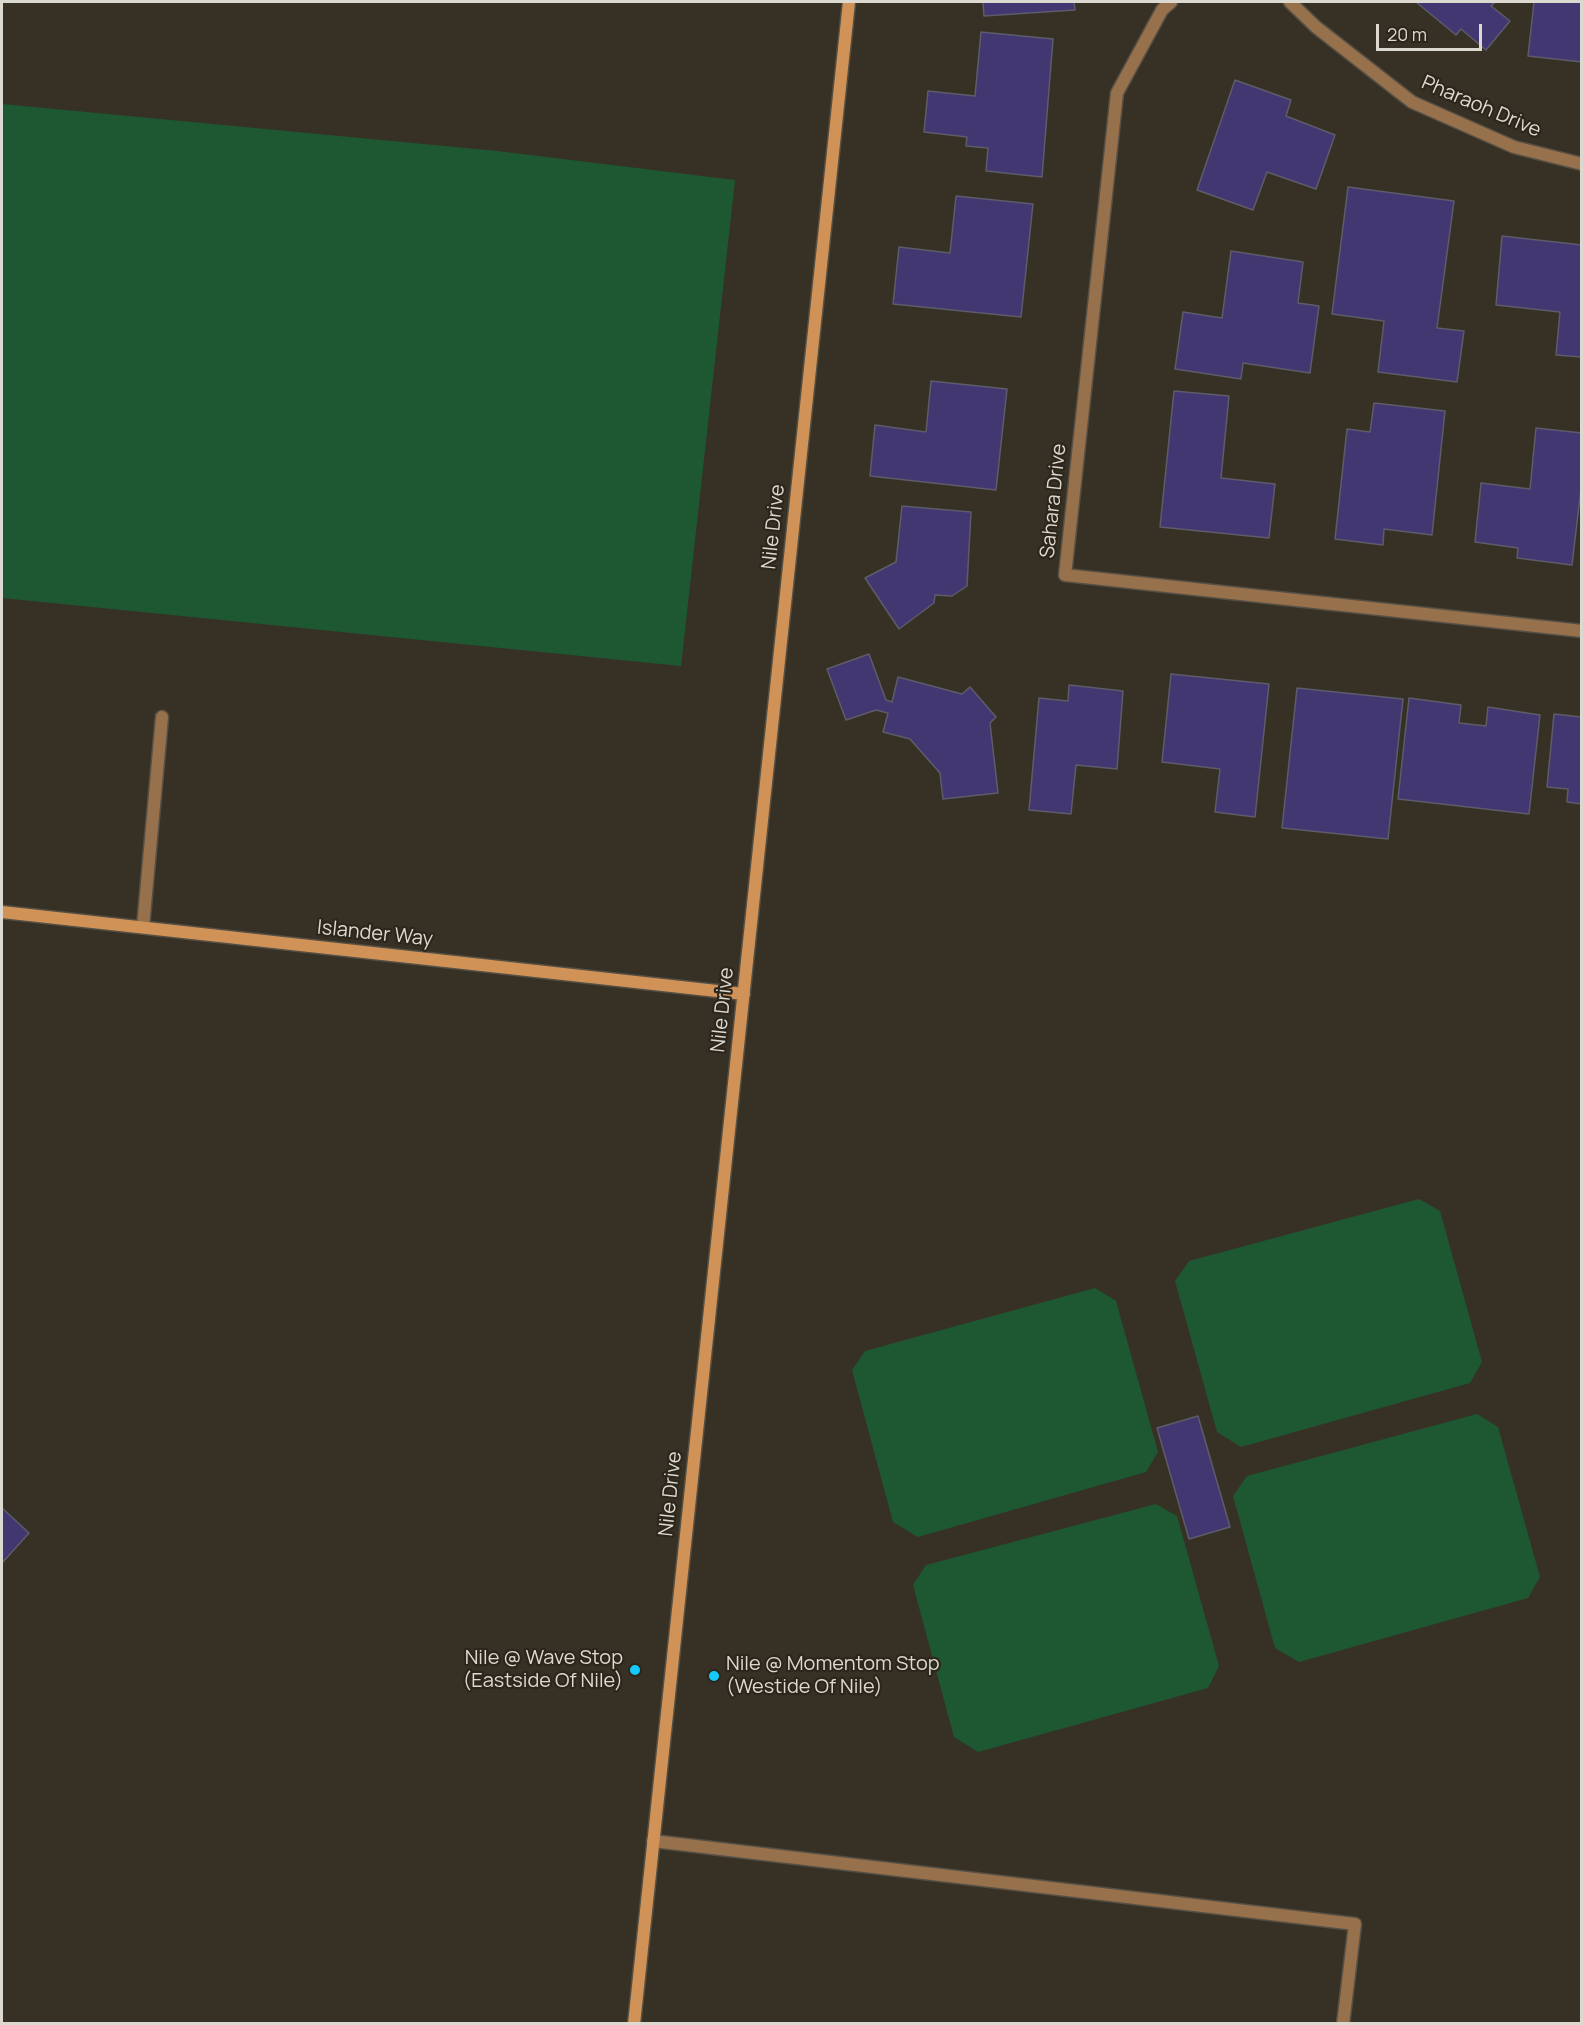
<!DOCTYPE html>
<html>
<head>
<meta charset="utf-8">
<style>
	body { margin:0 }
	#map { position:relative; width:1583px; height:2025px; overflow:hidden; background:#373125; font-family:Manrope,sans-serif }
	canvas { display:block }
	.frame { position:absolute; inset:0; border:3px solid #dcd9d1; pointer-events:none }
	.scale { position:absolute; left:1376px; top:24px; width:106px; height:27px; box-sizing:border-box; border:3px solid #dcd9d1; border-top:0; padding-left:8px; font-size:18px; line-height:21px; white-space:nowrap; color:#dcd9d1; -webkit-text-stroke:4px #2d271b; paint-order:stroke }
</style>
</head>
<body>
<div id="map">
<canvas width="1583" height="2025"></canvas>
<div class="frame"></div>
<div class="scale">20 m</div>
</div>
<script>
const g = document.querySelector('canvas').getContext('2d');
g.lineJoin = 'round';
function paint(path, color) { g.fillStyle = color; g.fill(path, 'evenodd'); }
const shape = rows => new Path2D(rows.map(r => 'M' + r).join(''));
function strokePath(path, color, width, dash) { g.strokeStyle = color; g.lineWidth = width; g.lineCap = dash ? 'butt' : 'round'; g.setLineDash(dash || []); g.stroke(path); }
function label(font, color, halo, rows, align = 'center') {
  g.font = font + ' Manrope,sans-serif'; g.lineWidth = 4.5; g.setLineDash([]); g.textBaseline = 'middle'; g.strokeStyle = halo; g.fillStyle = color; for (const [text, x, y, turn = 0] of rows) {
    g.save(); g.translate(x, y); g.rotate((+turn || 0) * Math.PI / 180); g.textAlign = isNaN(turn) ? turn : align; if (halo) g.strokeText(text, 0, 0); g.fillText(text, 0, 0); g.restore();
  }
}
paint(shape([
	[2,104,497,151,735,180,681,666,2,598],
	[1419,1199,1440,1211,1482,1362,1470,1383,1241,1447,1217,1432,1175,1281,1189,1261],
	[1095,1288,1116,1301,1158,1452,1146,1472,918,1537,893,1522,852,1370,865,1351],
	[1477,1414,1498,1427,1540,1577,1528,1598,1299,1662,1275,1648,1233,1496,1247,1476],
	[1156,1504,1177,1516,1219,1666,1208,1688,978,1752,954,1737,913,1585,926,1565]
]), '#1d5832');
const building = shape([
	[983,2,1074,2,1075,10,984,16,983,2],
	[1416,2,1495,2,1491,6,1510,21,1486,50,1461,29,1456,35,1416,2],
	[1534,2,1582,2,1582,62,1528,56,1534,2],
	[981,32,1053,39,1042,177,986,171,988,148,966,146,967,137,924,132,928,91,975,96,981,32],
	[1235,80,1291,100,1286,116,1335,135,1316,189,1267,172,1253,210,1197,190,1235,80],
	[1348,187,1454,201,1437,328,1464,331,1457,382,1378,372,1384,321,1332,314,1348,187],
	[956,196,1033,204,1021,317,893,304,899,247,950,253,956,196],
	[1502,236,1582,245,1582,357,1556,355,1560,312,1496,305,1502,236],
	[1231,251,1303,262,1298,303,1319,306,1310,373,1243,363,1241,379,1175,369,1183,312,1222,318,1231,251],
	[931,381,1007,389,996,490,870,476,875,425,926,432,931,381],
	[1174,391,1229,396,1221,478,1275,484,1269,538,1160,527,1174,391],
	[1374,403,1445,411,1432,535,1384,529,1383,545,1335,539,1347,429,1370,432,1374,403],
	[1536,428,1582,433,1582,480,1572,565,1517,558,1518,548,1475,542,1481,483,1530,489,1536,428],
	[902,506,971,512,967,586,952,596,935,595,934,603,899,629,865,578,896,562,902,506],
	[869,654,886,700,892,702,898,677,962,694,970,687,996,717,990,723,998,793,943,799,940,773,910,739,883,732,888,713,876,710,846,720,827,669,869,654],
	[1171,674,1269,684,1255,817,1215,812,1220,769,1162,762,1171,674],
	[1069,685,1123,691,1117,769,1076,765,1071,814,1029,810,1039,698,1068,701,1069,685],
	[1297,688,1403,699,1388,839,1282,828,1297,688],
	[1409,698,1461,705,1459,723,1486,726,1488,707,1540,715,1529,814,1398,799,1409,698],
	[1554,714,1582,717,1582,804,1567,802,1568,789,1547,787,1554,714],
	[1198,1416,1230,1527,1189,1539,1157,1428,1198,1416],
	[2,1508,29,1533,2,1563,2,1508]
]);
paint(building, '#433771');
strokePath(building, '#5d5c6a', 1.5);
const lane = shape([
	[143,927,162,717],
	[653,1841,1355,1924,1343,2024]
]);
const street = shape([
	[1171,2,1162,10,1117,93,1065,575,1582,631],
	[1290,2,1316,27,1412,102,1514,147,1582,164]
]);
const secondary = shape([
	[2,912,744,994],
	[634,2024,849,2]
]);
strokePath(lane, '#554f44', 15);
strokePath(street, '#554f44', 15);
strokePath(secondary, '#554f44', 15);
strokePath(lane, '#97704c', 12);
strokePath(street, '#97704c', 12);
strokePath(secondary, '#d09257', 12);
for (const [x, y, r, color] of [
	[635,1670,6,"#14cafb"],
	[714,1676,6,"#14cafb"]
]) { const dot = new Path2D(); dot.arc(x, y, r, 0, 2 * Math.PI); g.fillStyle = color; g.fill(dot); strokePath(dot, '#2d271b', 2); }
label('20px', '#dcd9d1', '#2d271b', [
	["Pharaoh Drive",1481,107,23],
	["Sahara Drive",1054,501,-84],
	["Nile Drive",774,527,-84],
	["Islander Way",375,934,6],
	["Nile Drive",723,1010,-84],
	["Nile Drive",671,1494,-84]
]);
label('20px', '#dcd9d1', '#2d271b', [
	["Nile @ Wave Stop",623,1658],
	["(Eastside Of Nile)",623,1681],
	["Nile @ Momentom Stop",726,1664,"left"],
	["(Westide Of Nile)",726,1687,"left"]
], 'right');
</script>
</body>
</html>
